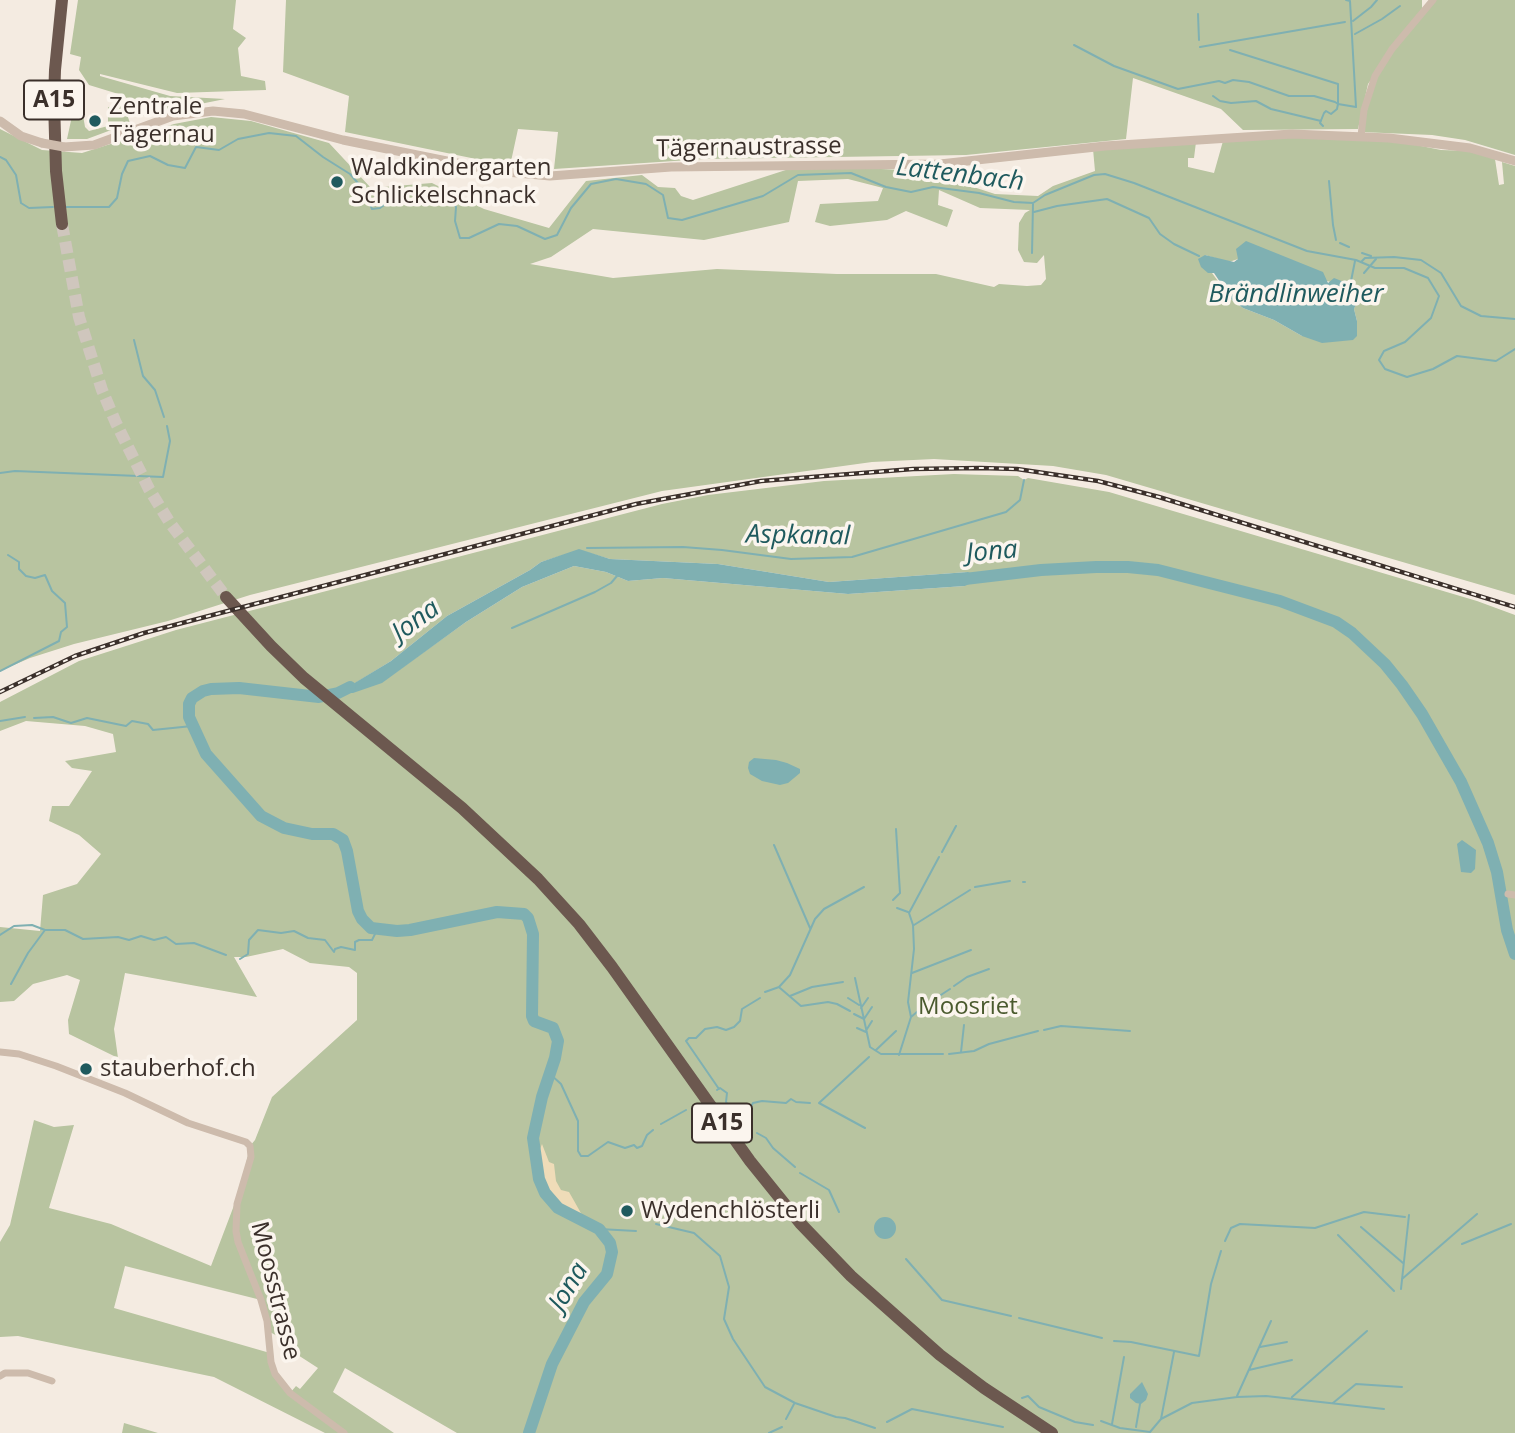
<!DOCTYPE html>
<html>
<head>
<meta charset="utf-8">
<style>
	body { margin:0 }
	canvas { display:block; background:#f4ebe1 }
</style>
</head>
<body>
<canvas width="1515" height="1433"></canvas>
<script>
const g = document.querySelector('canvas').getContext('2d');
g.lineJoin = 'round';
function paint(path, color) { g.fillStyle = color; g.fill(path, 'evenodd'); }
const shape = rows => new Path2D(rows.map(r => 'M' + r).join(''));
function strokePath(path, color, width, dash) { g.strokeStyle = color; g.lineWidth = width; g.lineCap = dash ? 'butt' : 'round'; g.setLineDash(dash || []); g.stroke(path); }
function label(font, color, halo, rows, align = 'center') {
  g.font = font + ' "Open Sans",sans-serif'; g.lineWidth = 7; g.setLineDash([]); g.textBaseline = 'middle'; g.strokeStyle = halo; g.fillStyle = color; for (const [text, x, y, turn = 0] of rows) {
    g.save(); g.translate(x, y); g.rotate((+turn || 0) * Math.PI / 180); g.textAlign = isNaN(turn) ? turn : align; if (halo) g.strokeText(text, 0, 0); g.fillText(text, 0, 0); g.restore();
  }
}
paint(shape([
	[78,0,236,0,233,29,246,38,238,48,241,76,265,81,266,90,177,93,100,74,100,76,170,96,225,99,140,116,125,96,89,85,79,70,81,57,70,54],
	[286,0,1422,0,1422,9,1433,0,1515,0,1515,155,1465,140,1432,135,1361,132,1378,70,1368,84,1358,129,1243,130,1221,109,1133,78,1126,139,966,155,704,159,554,169,558,132,518,129,510,166,345,132,349,96,283,72],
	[124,106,130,123,87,139,67,139,72,116,83,115,85,127,89,131,108,126,108,107],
	[211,117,251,121,329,143,371,188,432,183,484,209,549,228,586,181,642,175,658,187,675,188,681,196,693,200,792,168,862,168,940,172,955,181,995,194,1038,196,1053,186,1095,171,1093,149,1196,142,1194,158,1188,158,1188,167,1214,173,1223,141,1288,137,1401,142,1441,150,1468,151,1495,159,1499,185,1504,184,1502,162,1515,166,1515,595,1106,475,1053,466,934,459,872,462,662,491,250,595,168,621,74,644,30,658,0,671,0,129,42,150,82,153,174,124],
	[848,179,883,188,878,201,820,204,815,222,830,226,887,220,906,211,947,227,953,210,938,205,939,190,980,208,1030,210,1025,213,1019,223,1018,250,1024,262,1037,263,1044,255,1046,279,1041,285,1027,286,999,284,994,287,936,274,837,274,717,269,613,278,530,264,551,257,593,229,704,240,789,222,798,181],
	[1205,255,1229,262,1238,259,1331,282,1359,294,1354,309,1357,321,1302,336,1274,320,1243,308,1232,300,1212,273],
	[954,474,1018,476,1024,480,1028,478,1109,492,1477,601,1515,615,1515,1433,457,1433,345,1368,333,1392,394,1433,325,1433,214,1377,18,1336,0,1337,0,1242,10,1225,34,1120,54,1127,74,1125,49,1208,111,1224,211,1266,241,1187,250,1146,255,1140,272,1097,357,1020,357,973,349,967,310,963,283,949,246,957,234,957,257,997,125,973,114,1029,118,1058,69,1034,68,1020,80,980,67,975,33,984,14,1001,0,1002,0,927,40,931,43,895,77,884,101,854,79,835,49,821,52,806,69,806,92,771,72,768,65,761,116,752,113,734,85,726,26,721,0,731,0,702,79,661,176,630,662,504,708,495,824,481],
	[579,550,610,559,718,564,829,582,968,572,965,586,848,594,663,578,628,581,606,572,574,566,522,587,466,622,382,682,339,693,391,661,447,616,530,570,541,562],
	[125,1266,261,1300,268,1331,283,1339,287,1348,318,1368,300,1389,296,1386,290,1393,271,1362,270,1353,114,1308],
	[124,1423,158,1433,122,1433]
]), '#b8c4a0');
paint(shape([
	[542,1144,549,1162,554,1164,556,1181,561,1190,569,1192,573,1199,582,1215,579,1217,566,1210,552,1193,540,1184,534,1165]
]), '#efdcb8');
paint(shape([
	[1246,241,1323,272,1328,283,1334,278,1357,287,1360,294,1354,309,1357,321,1357,336,1353,340,1322,343,1302,336,1274,320,1243,308,1232,300,1214,273,1208,273,1201,267,1198,259,1205,255,1234,262,1238,259,1236,249],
	[579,549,610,559,718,564,829,582,968,572,980,578,965,586,848,594,663,578,628,581,606,572,574,566,522,587,466,622,382,683,353,693,338,693,391,661,447,616,530,570,541,562],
	[754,758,776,760,787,763,800,769,800,773,788,783,780,785,762,781,750,774,748,768,749,762],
	[1462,840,1476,850,1475,869,1471,873,1461,872,1457,844],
	'874 1228a11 11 0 1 1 22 0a11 11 0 1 1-22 0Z',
	[1142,1382,1148,1394,1146,1400,1141,1404,1136,1403,1130,1398,1130,1394]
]), '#7fb0b2');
strokePath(shape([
	[1198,14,1199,40],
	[1353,21,1371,7,1377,0],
	[1355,34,1382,19,1400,6],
	[1074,45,1114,66,1178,89,1219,81,1225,83,1233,80,1249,82,1289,96,1314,96,1335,102,1338,104,1337,109,1331,114,1326,111,1324,113,1320,123,1323,126],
	[1200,47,1345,22],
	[1230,50,1338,84,1338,104,1356,107,1350,1,1346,0],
	[1213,96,1220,101,1231,103,1256,101,1271,109,1321,121],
	[0,157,6,160,16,175,21,203,29,208,53,207],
	[1329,181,1333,225,1336,240],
	[66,207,109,207,117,198,122,174,128,161,150,156,168,165,185,168,196,147,219,150,238,139,269,133,296,136,323,157,350,174,364,190,372,209,380,208,402,192,450,197,456,207,455,221,460,238,469,238,499,224,517,226,545,239,557,235,571,208,591,184,616,179,646,184,663,195,668,218,682,220,763,196,798,175,851,173,886,187,911,192,933,187,979,193,1014,202,1033,203,1045,195,1094,175,1105,174,1134,183,1307,251,1356,260,1375,268,1404,268,1428,278,1439,296,1431,318,1405,342,1384,351,1379,360,1385,369,1407,377,1433,369,1457,356,1496,361,1515,349],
	[1034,212,1057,206,1107,199,1149,218,1160,234,1174,244,1199,256],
	[1340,243,1349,247],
	[1032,253,1033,204],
	[1362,253,1371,256],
	[1361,262,1365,258,1394,257,1421,260,1441,273,1461,306,1481,316,1515,319],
	[1364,273,1376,259],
	[1350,286,1355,261],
	[134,340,143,376,155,390,164,417],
	[0,473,15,471,163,477,170,441,167,426],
	[587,548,683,547,722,550,791,559,852,557,1006,512,1020,500,1024,480],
	[512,628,595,592,611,583,617,576],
	[0,671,59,641,61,632,67,627,65,603,52,591,45,575,35,578,26,576,19,569,19,562,8,555],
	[34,718,53,717,71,723,87,718,126,726,132,721,148,724,153,730,192,726],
	[0,721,25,717],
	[774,845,810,928],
	[942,852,956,826],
	[1023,882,1025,882],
	[975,887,1010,881],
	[893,900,900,893,896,829],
	[897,908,908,912],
	[914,925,970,890],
	[0,935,14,926,32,925,45,930],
	[240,959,248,954,249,940,258,930,281,933,294,931,308,938,325,940,334,952,335,949,341,947,355,950,355,942,359,940,372,940,377,930],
	[912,973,971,950],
	[855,978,870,1047,881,1054,943,1054],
	[11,984,28,953,45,930,65,930,83,939,118,937,129,940,141,936,154,940,166,937,176,944,194,943,226,955],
	[954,986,967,977,989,969],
	[780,988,801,1006,828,1002,837,1004,850,1011],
	[765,992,779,987,790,975,815,919,824,909,864,887],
	[790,996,812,987,843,982],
	[848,998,859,1005],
	[924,1006,946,1014],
	[861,1008,868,998],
	[854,1014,864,1019,872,1007],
	[911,1017,924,1006,950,989],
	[857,1028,866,1032],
	[867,1029,872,1021],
	[1044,1030,1061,1026,1130,1031],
	[876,1050,896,1031],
	[961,1052,964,1025],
	[949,1054,974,1051,989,1044,1038,1031],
	[899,1055,911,1017,908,1002,914,949,913,925,909,913,939,857],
	[550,1074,561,1084,578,1121,578,1151,581,1156,588,1156,608,1142,625,1148,634,1145,637,1148,642,1146,647,1135,653,1130],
	[719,1089,686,1041,689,1038,696,1038,705,1029,717,1027,726,1030,734,1027,740,1021,742,1009,760,998],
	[717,1090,720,1088,727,1093,726,1102,737,1117],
	[749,1110,753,1103,762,1101,786,1103,791,1099,796,1102,810,1103],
	[661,1124,686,1110],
	[865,1128,819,1103,869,1057],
	[757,1133,766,1138,773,1148,795,1167],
	[800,1173,829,1190,839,1212],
	[656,1224,694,1233,720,1256,729,1287,724,1319,733,1339,765,1387,795,1403,836,1417,845,1418,875,1428],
	[1361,1227,1403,1263],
	[599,1229,636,1231],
	[1338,1235,1394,1291],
	[1225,1241,1231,1228,1240,1224,1315,1228,1364,1212,1405,1217],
	[1462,1244,1511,1224],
	[906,1259,942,1300,1011,1316],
	[1402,1279,1477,1214],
	[1401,1289,1409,1215],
	[1019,1318,1102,1338],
	[1114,1341,1131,1342,1199,1356,1211,1284,1221,1251],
	[1260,1347,1287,1342],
	[1249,1370,1292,1360],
	[1237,1396,1271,1321],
	[1292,1397,1367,1331],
	[1022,1398,1028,1396,1039,1407,1075,1422,1093,1425],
	[1333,1403,1356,1384,1402,1387],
	[786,1419,794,1404],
	[1161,1419,1174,1352],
	[1101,1421,1120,1428,1150,1432],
	[887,1422,912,1409,1003,1427],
	[1112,1424,1124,1357],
	[1136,1427,1140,1404],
	[1150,1432,1161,1419,1192,1403,1237,1397,1266,1396,1384,1409],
	[769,1433,782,1427]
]), '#7fb0b2', 2);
strokePath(shape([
	[965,579,1041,570,1096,567,1128,567,1158,570,1280,601,1336,622,1352,633,1385,664,1402,685,1422,714,1461,782,1488,843,1497,872,1507,930,1515,954],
	[350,687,338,693,319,697,239,688,211,689,203,691,192,698,189,704,189,717,206,754,261,816,284,828,312,834,333,834,343,840,347,851,358,911,362,919,371,928,397,931,410,930,497,912,524,914,528,918,533,934,532,1016,534,1021,553,1028,558,1041,555,1058,542,1097,533,1138,539,1179,545,1193,558,1208,599,1229,610,1243,612,1252,607,1274,584,1302,552,1364,529,1433]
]), '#7fb0b2', 12);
strokePath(shape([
	[62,224,79,317,102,390,116,423,149,489,170,523,226,597]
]), '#cfc6bd', 12, [12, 6]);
strokePath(shape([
	[1361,136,1364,110,1375,76,1392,49,1433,0],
	[1508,894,1515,895],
	[0,1052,19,1054,56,1066,125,1093,188,1123,246,1142,250,1146,251,1157,237,1204,236,1231,238,1242,261,1300,267,1321,271,1362,275,1374,290,1393,344,1433],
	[0,1376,5,1373,28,1373,52,1381]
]), '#cdbbac', 7);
strokePath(shape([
	[0,121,21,136,42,143],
	[64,147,94,145,173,116,213,111,244,114,343,140,496,171,550,176,671,167,940,164,1105,146,1292,134,1389,138,1470,148,1515,161]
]), '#cdbbac', 9);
strokePath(shape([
	[62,224,56,171,54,101,55,70,62,0],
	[226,597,271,646,304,678,462,808,538,879,579,924,612,967,750,1161,800,1223,851,1276,940,1355,984,1388,1052,1433]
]), '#6c584f', 12);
const rail = shape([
	[0,692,75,656,144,633,636,504,761,481,913,469,980,468,1017,469,1098,481,1159,497,1515,607]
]);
strokePath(rail, '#3b302b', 4.5);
strokePath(rail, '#fbf5ee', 2, [5]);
strokePath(shape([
	[42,143,64,147]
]), '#cdbbac', 9);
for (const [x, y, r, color] of [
	[95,121,7,"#1f5a5e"],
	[337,182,7,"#1f5a5e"],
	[86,1069,7,"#1f5a5e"],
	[627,1211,7,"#1f5a5e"]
]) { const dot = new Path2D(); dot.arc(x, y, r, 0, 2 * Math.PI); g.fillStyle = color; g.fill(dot); strokePath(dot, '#fbf5ee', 2.5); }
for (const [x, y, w] of [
	[54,100,60],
	[722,1123,60]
]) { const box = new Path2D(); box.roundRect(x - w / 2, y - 19.5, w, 39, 5); g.fillStyle = '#fbf5ee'; g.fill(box); strokePath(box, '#3b302b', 2); }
label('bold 23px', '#3b302b', null, [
	["A15",54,100],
	["A15",722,1123]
]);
label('24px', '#3b302b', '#fbf5ee', [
	["Zentrale",109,107],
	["Tägernau",109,135],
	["Waldkindergarten",351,168],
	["Schlickelschnack",351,196],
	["stauberhof.ch",100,1069],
	["Wydenchlösterli",641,1211]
], 'left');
label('24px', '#3b302b', '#fbf5ee', [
	["Tägernaustrasse",749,148,-1],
	["Moosstrasse",275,1291,76]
]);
label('24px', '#4a5a2e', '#fbf5ee', [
	["Moosriet",968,1007]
]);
label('italic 26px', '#1f5a5e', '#fbf5ee', [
	["Lattenbach",960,175,7],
	["Brändlinweiher",1296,295],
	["Aspkanal",798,536,1],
	["Jona",992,552,-5],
	["Jona",416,621,-36],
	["Jona",569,1287,-59]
]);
</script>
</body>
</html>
